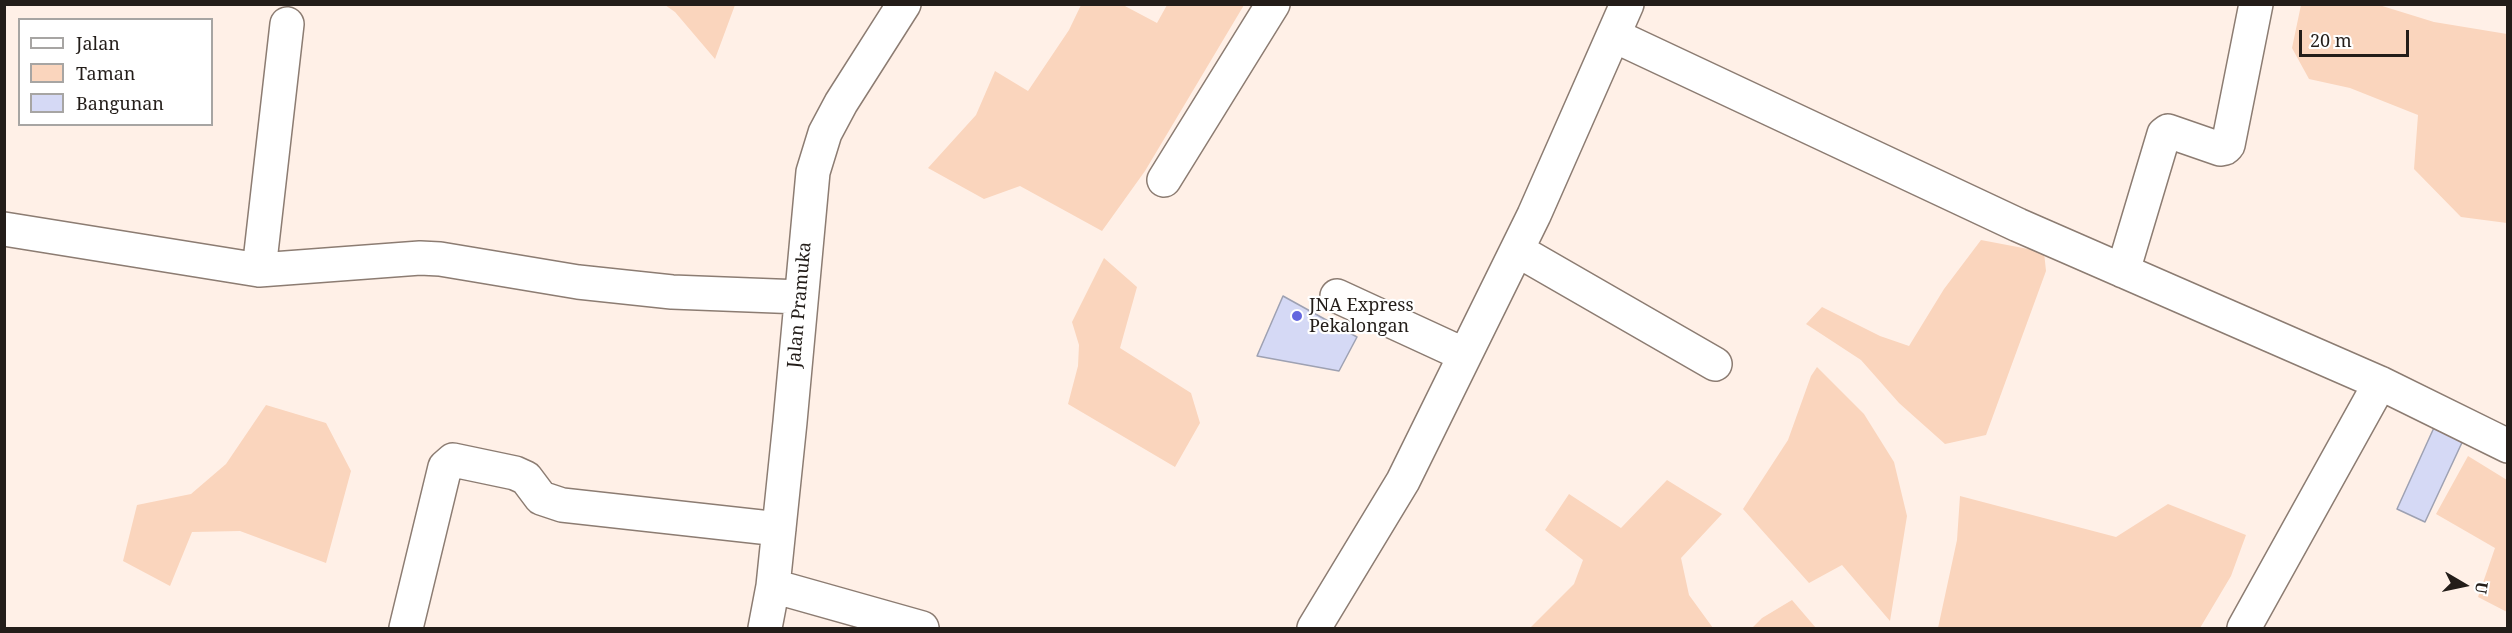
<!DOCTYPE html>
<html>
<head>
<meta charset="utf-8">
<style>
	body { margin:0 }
	#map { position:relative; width:2512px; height:633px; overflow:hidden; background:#fff0e7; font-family:"Noto Serif",serif }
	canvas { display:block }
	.frame { position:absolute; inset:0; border:6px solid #231d19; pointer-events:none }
	.legend { position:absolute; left:18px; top:18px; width:195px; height:108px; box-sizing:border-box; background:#fff; border:2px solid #a7a5a3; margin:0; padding:8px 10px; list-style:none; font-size:18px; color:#231d19 }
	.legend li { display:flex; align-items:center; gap:12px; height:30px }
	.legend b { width:30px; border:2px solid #a7a5a3 }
	.north { position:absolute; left:2434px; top:555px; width:60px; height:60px; -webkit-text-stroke:4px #fff; paint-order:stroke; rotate:99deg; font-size:16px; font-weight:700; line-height:24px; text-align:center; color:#231d19 }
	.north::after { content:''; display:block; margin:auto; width:21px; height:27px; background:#231d19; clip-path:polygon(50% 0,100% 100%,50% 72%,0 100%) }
	.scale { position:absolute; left:2299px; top:30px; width:110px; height:27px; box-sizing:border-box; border:3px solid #231d19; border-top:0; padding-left:8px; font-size:18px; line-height:21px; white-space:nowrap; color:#231d19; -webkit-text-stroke:4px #fff; paint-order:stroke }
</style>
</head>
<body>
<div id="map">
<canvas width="2512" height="633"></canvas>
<div class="frame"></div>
<ul class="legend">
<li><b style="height:8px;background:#fff"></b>Jalan</li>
<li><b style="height:16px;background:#fad5bd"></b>Taman</li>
<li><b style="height:16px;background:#d5d9f5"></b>Bangunan</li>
</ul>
<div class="north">U</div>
<div class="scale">20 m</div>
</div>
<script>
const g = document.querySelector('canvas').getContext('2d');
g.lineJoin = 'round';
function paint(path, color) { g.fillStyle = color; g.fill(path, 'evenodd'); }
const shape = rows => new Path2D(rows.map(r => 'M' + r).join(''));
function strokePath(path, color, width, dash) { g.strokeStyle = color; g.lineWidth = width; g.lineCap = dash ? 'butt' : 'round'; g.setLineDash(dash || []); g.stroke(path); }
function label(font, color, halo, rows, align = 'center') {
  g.font = font + ' "Noto Serif",serif'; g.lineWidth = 4.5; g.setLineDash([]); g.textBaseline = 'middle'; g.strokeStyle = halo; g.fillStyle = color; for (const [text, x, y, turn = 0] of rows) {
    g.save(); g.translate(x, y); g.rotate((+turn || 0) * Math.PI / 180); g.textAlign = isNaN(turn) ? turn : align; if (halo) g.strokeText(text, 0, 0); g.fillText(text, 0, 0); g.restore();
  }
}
paint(shape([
	[665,5,735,5,715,59,675,12],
	[1081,5,1123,5,1157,23,1167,5,1244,5,1145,171,1102,231,1020,186,984,199,928,168,976,115,995,71,1028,91,1069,30],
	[2301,5,2379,5,2434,22,2507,34,2507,223,2461,217,2414,169,2418,115,2350,88,2309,79,2292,48],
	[1981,240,2044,252,2046,271,1986,435,1945,444,1899,403,1861,360,1806,324,1822,307,1880,336,1909,346,1944,289],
	[1104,258,1137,287,1120,348,1191,393,1200,423,1175,467,1068,404,1078,366,1079,345,1072,322],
	[1817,367,1864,414,1894,462,1907,516,1890,621,1842,565,1809,583,1743,509,1788,440,1811,376],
	[266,405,326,423,351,471,326,563,240,531,192,532,170,586,123,561,137,505,191,494,226,464],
	[2468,456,2507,480,2507,612,2478,597,2495,548,2436,514],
	[1667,480,1722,514,1681,558,1689,595,1713,628,1530,628,1574,584,1583,560,1545,530,1569,494,1621,528],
	[1960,496,2116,537,2168,504,2246,535,2231,576,2200,628,1938,628,1957,540],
	[1792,600,1816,628,1752,628,1762,618]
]), '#fad5bd');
const building = shape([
	[1283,296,1357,337,1339,371,1257,356,1283,296],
	[2437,421,2466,434,2425,522,2397,509,2437,421]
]);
paint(building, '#d5d9f5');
strokePath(building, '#9ea1b2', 1.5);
const street = shape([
	[1615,36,2018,225,2380,383,2508,446],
	[1164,180,1273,4],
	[4,229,259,270,420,258,440,259,578,282,672,292,801,297],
	[1517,250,1715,364],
	[259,270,287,24],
	[2123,271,2164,134,2168,131,2220,149,2225,148,2228,145,2256,4],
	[1337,296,1465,355],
	[773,586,922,628],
	[406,628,445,467,453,460,515,473,526,478,541,498,562,505,779,529],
	[765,628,773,586,790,422,813,172,825,133,841,103,904,4],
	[1314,628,1403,481,1534,215,1627,4],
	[2244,628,2380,383]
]);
strokePath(street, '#8c7c72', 36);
strokePath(street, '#fff', 33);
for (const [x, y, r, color] of [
	[1297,316,6,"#6467df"]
]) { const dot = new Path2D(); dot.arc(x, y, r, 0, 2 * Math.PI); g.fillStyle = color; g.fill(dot); strokePath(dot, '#fff', 2); }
label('18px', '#231d19', '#fff', [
	["Jalan Pramuka",800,305,-85]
]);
label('18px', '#231d19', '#fff', [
	["JNA Express",1309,306],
	["Pekalongan",1309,327]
], 'left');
</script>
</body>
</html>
